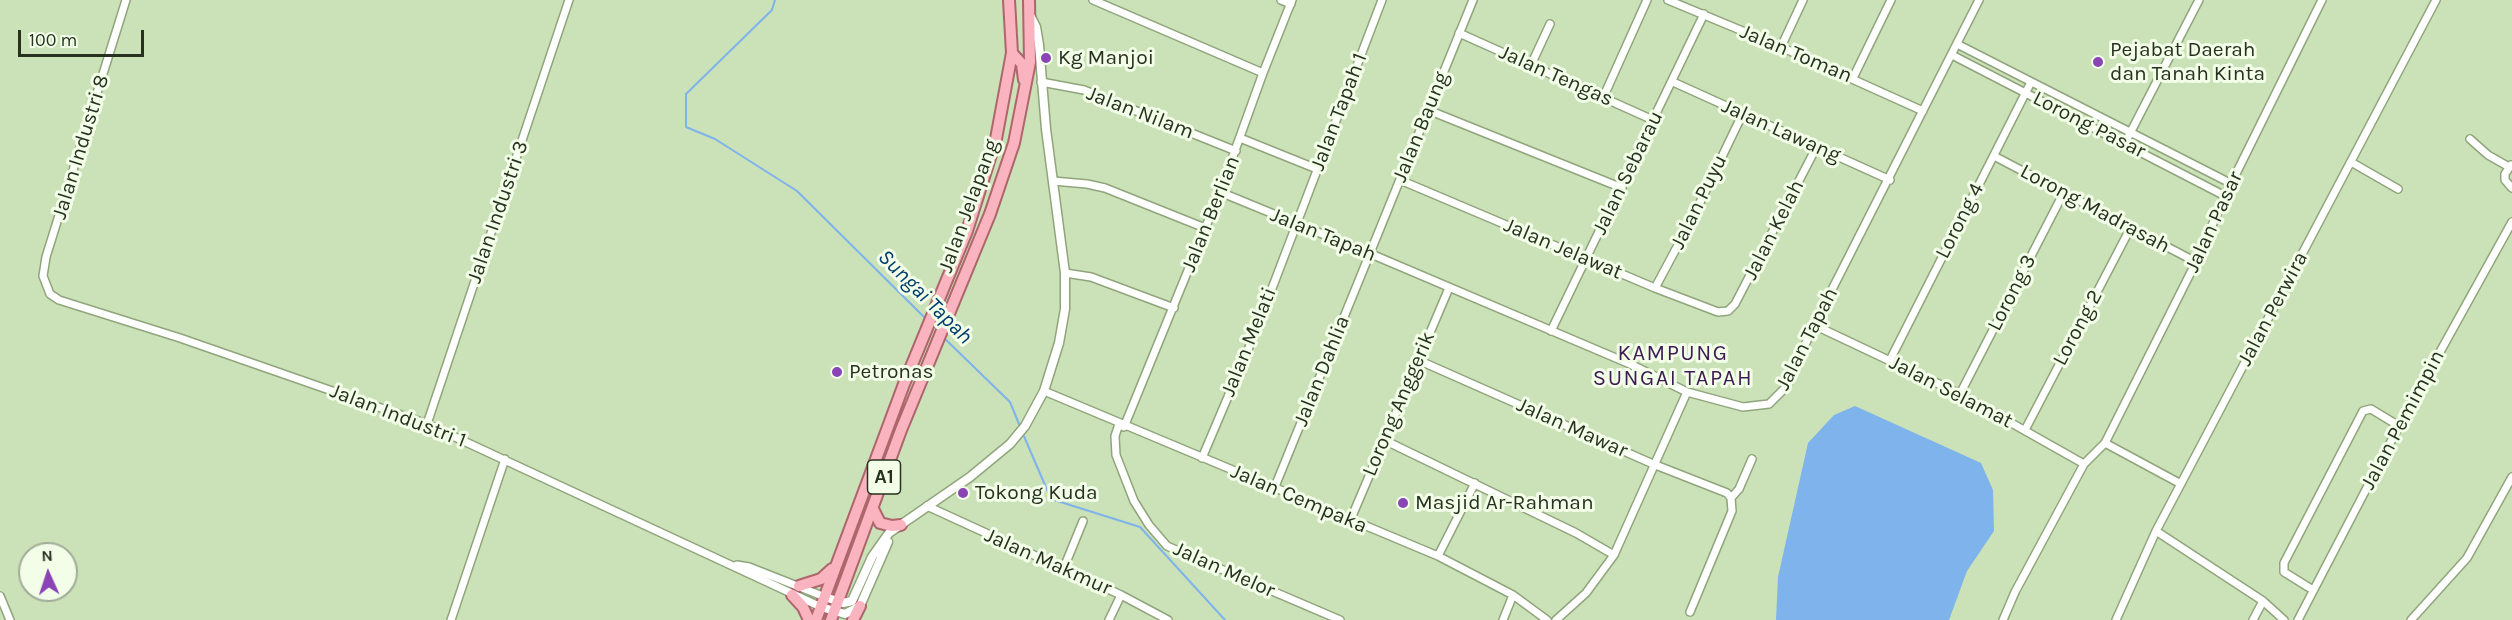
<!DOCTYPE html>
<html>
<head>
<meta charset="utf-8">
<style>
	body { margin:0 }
	#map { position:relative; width:2512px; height:620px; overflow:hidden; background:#cbe1b7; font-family:Karla,sans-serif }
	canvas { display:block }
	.north { position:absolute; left:18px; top:542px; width:60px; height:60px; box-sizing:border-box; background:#f2fee8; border:2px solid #a1ac98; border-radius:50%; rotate:357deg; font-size:16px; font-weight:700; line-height:24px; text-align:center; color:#283120 }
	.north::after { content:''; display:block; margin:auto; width:21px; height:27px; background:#8b44b6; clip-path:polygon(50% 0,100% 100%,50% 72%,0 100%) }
	.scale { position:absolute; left:18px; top:30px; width:126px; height:27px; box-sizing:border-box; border:3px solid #283120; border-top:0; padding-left:8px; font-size:18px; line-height:21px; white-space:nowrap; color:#283120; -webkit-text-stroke:4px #f2fee8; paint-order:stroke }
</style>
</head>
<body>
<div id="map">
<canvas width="2512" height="620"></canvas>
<div class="north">N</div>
<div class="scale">100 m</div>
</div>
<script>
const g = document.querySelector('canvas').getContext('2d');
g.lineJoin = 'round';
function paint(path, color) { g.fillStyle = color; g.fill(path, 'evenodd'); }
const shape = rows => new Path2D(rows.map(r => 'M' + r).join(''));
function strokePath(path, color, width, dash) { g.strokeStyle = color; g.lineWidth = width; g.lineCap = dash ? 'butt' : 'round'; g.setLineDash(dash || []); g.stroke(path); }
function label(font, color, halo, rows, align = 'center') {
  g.font = font + ' Karla,sans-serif'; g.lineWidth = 6; g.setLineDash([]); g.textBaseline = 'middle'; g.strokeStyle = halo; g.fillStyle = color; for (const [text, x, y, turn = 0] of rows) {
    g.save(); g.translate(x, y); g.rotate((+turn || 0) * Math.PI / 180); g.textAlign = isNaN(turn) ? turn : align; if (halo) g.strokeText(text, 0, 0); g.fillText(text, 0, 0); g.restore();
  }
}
paint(shape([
	[1855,406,1981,463,1993,490,1994,531,1967,571,1949,620,1776,620,1778,577,1808,443,1834,415]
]), '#7eb3eb');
strokePath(shape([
	[775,0,772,10,686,94,686,127,715,139,797,191,926,319],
	[942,336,1010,402,1021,429],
	[1023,434,1051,499,1140,527,1225,620]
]), '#7eb3eb', 2);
const minor = shape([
	[126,0,46,257,43,276,50,294,59,300,180,338,427,424,821,607],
	[1093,0,1263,73],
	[1281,0,1291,4],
	[1668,0,1781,47,1923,111],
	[1459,33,1653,120],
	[1957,44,2232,184],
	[1781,47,1803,0],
	[1952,55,2225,196],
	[1531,65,1550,24],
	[1853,78,1891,0],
	[1041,82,1084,90,1236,151],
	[1673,82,1890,180],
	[1603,98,1647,0],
	[1428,110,1622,188],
	[1240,138,1317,169],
	[2470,139,2488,155,2509,167],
	[2125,143,2199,0],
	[1994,156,2196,262],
	[2351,162,2398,189],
	[2511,165,2505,174,2505,180,2512,188],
	[1400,180,1655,288,1718,312,1728,311,1735,304,1816,148],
	[1053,181,1087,184,1105,188,1205,228],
	[1220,192,1371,254,1630,364,1687,392,1743,407,1769,404,1786,387,1814,325,1979,0],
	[1065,273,1091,277,1174,308],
	[1655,288,1693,217,1742,115],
	[1814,325,1960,394,2084,464],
	[1551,331,1704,14],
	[1418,360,1653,464,1727,493,1731,498,1732,511,1690,612],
	[1890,360,2031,82],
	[1044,391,1438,556,1513,595,1547,620],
	[1960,394,2064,192],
	[427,424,569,0],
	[1119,424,1115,436,1116,455,1134,501,1149,525,1167,546,1340,620],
	[1124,427,1220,192,1263,73,1292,0],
	[2025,430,2131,227],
	[1384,440,1576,533,1614,555],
	[2105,443,2181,484],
	[1202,458,1255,333,1382,0],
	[1274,489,1473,0],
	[1731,498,1739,489,1752,459],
	[927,506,1121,595,1168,620],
	[1350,521,1449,288],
	[2156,531,2263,601,2284,620],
	[1438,556,1475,483],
	[737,565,749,567,825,597],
	[1063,570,1083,521],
	[2313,590,2284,572,2284,563,2363,411,2371,409,2399,426],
	[0,596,10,620],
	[451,620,505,459],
	[1109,620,1121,595],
	[1503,620,1513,595],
	[1556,620,1586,593,1614,555,1687,392],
	[2003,620,2015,592,2084,464,2105,443,2196,262,2225,196,2322,0],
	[2116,620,2156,531,2436,0],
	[2253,620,2263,601],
	[2298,620,2399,426,2512,222],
	[2411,620,2467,558,2512,477]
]);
const tertiary = shape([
	[825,597,843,603,852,601,872,557,889,533,970,477,1010,444,1025,426,1044,391,1059,343,1065,309,1065,273,1046,129,1039,45,1036,27,1030,15],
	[821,607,845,614,860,606,888,542]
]);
const primary = shape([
	[1012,53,1022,64,1024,80],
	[873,509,880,523,892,526,901,525],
	[799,586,821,579,832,569],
	[792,595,803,607,809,620],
	[816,620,904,384,967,231,996,139,1012,53,1009,0],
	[831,620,901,430,990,214,1014,143,1030,62,1029,0],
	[853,620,860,606]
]);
strokePath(minor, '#90a57c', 10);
strokePath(tertiary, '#90a57c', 11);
strokePath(primary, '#ad666c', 14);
strokePath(minor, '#fff', 7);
strokePath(tertiary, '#fff', 8);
strokePath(primary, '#f9b4bf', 10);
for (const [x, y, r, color] of [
	[1046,58,6,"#8b44b6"],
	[2098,62,6,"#8b44b6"],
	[837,372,6,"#8b44b6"],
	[963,493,6,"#8b44b6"],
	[1403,503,6,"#8b44b6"]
]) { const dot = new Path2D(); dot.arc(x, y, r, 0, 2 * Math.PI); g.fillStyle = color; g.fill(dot); strokePath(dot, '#f2fee8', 2); }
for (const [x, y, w] of [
	[884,477,33]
]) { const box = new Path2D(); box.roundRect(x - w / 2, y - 17, w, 34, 4.5); g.fillStyle = '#f2fee8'; g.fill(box); strokePath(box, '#283120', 1.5); }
label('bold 20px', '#283120', null, [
	["A1",884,477]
]);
label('21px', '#283120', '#f2fee8', [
	["Pejabat Daerah",2110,50],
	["dan Tanah Kinta",2110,74],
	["Kg Manjoi",1058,58],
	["Petronas",849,372],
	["Tokong Kuda",975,493],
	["Masjid Ar-Rahman",1415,503]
], 'left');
label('21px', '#283120', '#f2fee8', [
	["Jalan Toman",1796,54,23],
	["Jalan Tengas",1556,76,24],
	["Jalan Tapah 1",1339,112,-69],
	["Jalan Nilam",1140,113,21],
	["Lorong Pasar",2089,125,27],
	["Jalan Baung",1421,127,-68],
	["Jalan Lawang",1781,131,24],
	["Jalan Industri 8",81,147,-73],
	["Jalan Sebarau",1628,173,-64],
	["Jalan Puyu",1699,202,-64],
	["Jalan Jelapang",969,206,-70],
	["Lorong Madrasah",2095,209,28],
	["Jalan Industri 3",498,212,-71],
	["Jalan Berlian",1211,214,-68],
	["Lorong 4",1960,221,-63],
	["Jalan Pasar",2214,222,-65],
	["Jalan Kelah",1774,230,-63],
	["Jalan Tapah",1323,235,22],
	["Jalan Jelawat",1563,249,23],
	["Lorong 3",2012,293,-63],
	["Jalan Perwira",2273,309,-62],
	["Lorong 2",2078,328,-62],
	["Jalan Tapah",1807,339,-63],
	["Jalan Melati",1249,342,-68],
	["Jalan Dahlia",1322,371,-68],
	["Jalan Selamat",1951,392,27],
	["Lorong Anggerik",1399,404,-67],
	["Jalan Industri 1",398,416,21],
	["Jalan Pemimpin",2403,420,-62],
	["Jalan Mawar",1572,428,24],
	["Jalan Cempaka",1299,499,23],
	["Jalan Makmur",1048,562,24],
	["Jalan Melor",1224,570,24]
]);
label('italic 22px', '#003c6e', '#f2fee8', [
	["Sungai Tapah",925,297,45]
]);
g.letterSpacing = '1.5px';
label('22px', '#3e1b53', '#f2fee8', [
	["KAMPUNG",1673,354],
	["SUNGAI TAPAH",1673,379]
]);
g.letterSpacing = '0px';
</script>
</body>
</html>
